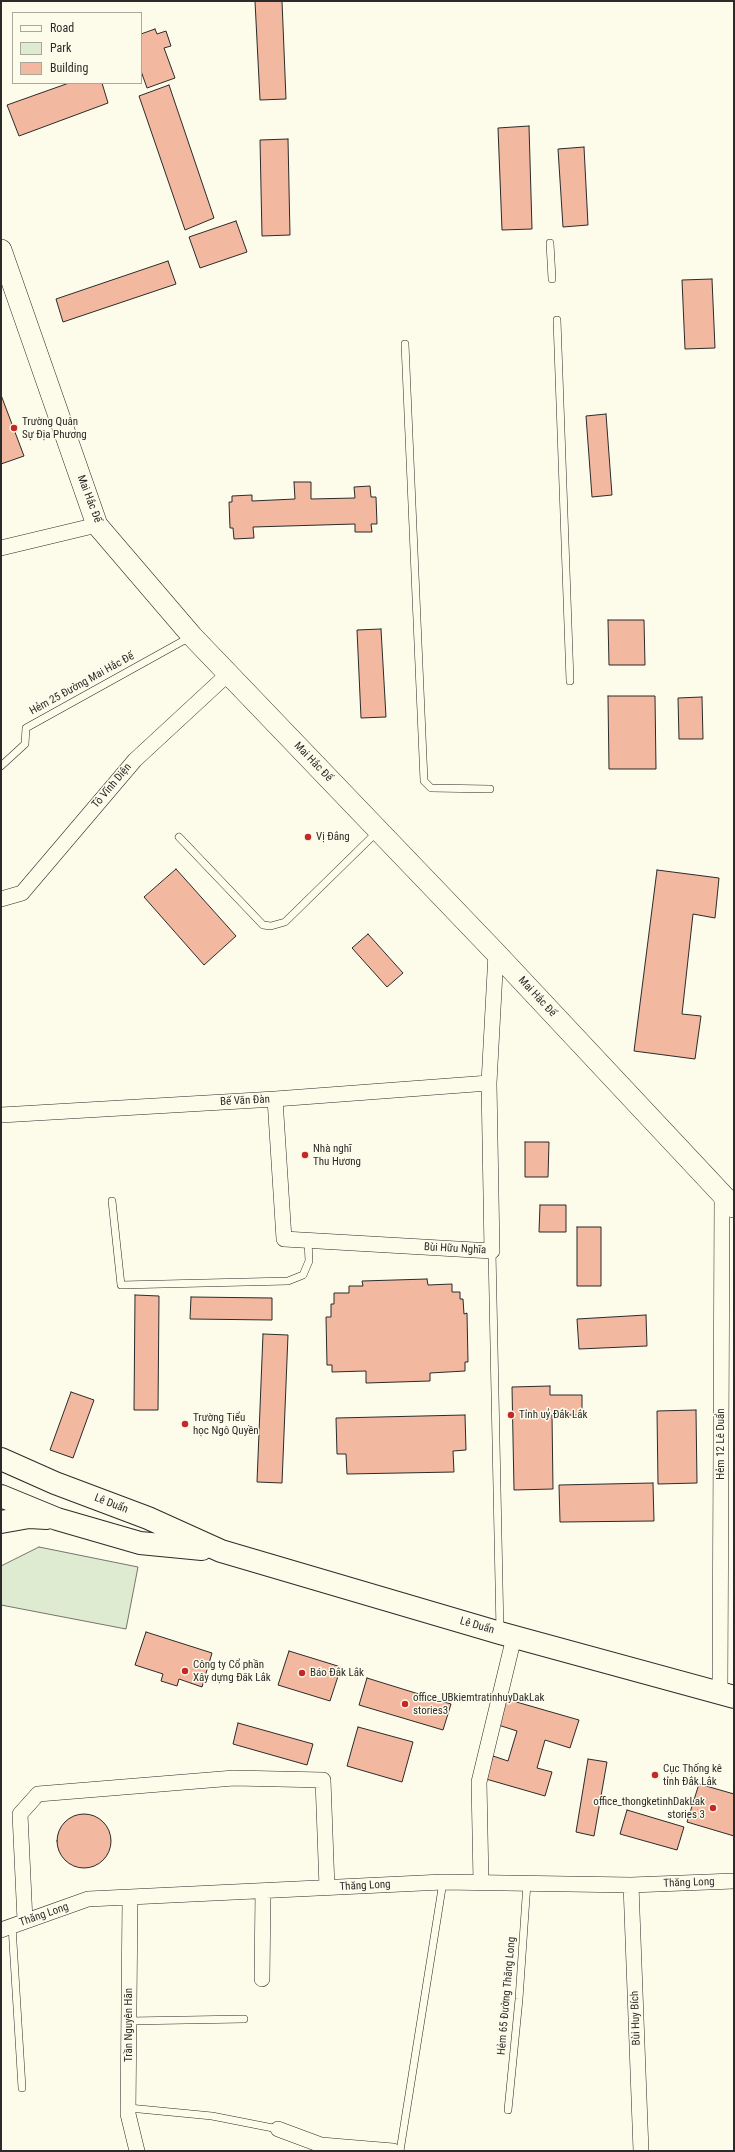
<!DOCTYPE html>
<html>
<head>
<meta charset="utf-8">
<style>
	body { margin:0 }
	#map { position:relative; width:735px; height:2152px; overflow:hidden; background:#fdfbea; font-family:"Roboto Condensed",sans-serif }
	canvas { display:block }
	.frame { position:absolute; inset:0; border:2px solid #2b2b2b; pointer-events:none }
	.legend { position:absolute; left:12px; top:12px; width:130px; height:72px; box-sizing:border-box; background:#fdfbea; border:1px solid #a9a89e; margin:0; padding:5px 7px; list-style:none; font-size:12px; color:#2b2b2b }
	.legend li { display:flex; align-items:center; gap:8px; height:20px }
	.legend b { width:20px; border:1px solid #a9a89e }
</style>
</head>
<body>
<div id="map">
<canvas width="735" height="2152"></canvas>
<div class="frame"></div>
<ul class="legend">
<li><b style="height:5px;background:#fdfbea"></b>Road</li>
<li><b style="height:11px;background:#deebd1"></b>Park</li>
<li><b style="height:11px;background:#f2b8a0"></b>Building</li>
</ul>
</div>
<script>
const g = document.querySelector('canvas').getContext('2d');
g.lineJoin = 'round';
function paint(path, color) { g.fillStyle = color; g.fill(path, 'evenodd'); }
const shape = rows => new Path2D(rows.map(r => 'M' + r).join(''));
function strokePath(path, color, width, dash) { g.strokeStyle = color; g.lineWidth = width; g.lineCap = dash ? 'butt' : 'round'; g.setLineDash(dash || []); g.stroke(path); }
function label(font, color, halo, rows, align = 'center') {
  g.font = font + ' "Roboto Condensed",sans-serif'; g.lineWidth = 3; g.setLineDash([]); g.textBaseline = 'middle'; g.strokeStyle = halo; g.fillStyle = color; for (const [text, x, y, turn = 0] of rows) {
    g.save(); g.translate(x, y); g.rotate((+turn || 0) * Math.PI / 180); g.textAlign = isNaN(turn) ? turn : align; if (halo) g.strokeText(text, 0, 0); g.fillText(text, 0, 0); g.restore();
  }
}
const green = shape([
	[39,1547,138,1567,126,1629,1,1605,1,1566,39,1547]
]);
paint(green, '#deebd1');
strokePath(green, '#74746e', 1);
const building = shape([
	[255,1,282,1,286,99,260,100,255,1],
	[155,29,157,34,166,31,171,46,164,48,175,78,147,88,141,71,141,34,155,29],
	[69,83,102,83,108,103,19,136,7,105,69,83],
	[169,85,214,218,185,230,139,96,169,85],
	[529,126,532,229,502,230,498,128,529,126],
	[288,139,290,235,262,236,260,140,288,139],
	[584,147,588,225,563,227,558,149,584,147],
	[236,221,247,252,200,268,189,237,236,221],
	[168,261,176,284,63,322,56,299,168,261],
	[712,279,715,348,685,349,682,280,712,279],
	[1,395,24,456,1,464,1,395],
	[606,414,612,495,592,497,586,416,606,414],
	[294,482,311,482,311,499,355,498,354,487,370,486,371,497,376,497,377,524,371,524,372,532,355,532,355,524,253,527,254,538,234,539,233,528,230,528,229,502,232,502,232,496,252,495,252,501,295,499,294,482],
	[608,620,644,620,645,665,609,665,608,620],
	[381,629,386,717,361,718,357,630,381,629],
	[608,696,655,696,656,769,609,769,608,696],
	[702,697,703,739,679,739,678,698,702,697],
	[176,869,236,936,204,965,144,897,176,869],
	[657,870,719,878,715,918,693,914,682,1014,701,1016,695,1059,634,1051,657,870],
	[368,934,403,973,387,987,352,948,368,934],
	[525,1142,549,1142,548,1177,525,1177,525,1142],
	[540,1205,566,1205,566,1232,539,1232,540,1205],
	[577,1227,601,1227,601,1286,577,1286,577,1227],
	[427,1279,428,1285,452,1284,452,1292,460,1292,460,1299,463,1299,464,1314,467,1313,468,1362,465,1362,465,1371,430,1373,430,1381,366,1383,366,1371,332,1372,332,1365,327,1365,326,1317,331,1317,331,1304,334,1304,334,1293,349,1293,349,1286,363,1286,362,1281,427,1279],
	[135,1295,159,1296,158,1410,134,1410,135,1295],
	[191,1297,272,1298,272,1320,190,1319,191,1297],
	[646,1315,647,1346,579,1349,577,1319,646,1315],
	[263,1334,288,1335,282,1483,257,1482,263,1334],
	[550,1386,550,1395,582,1395,582,1415,552,1415,553,1489,514,1490,512,1387,550,1386],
	[71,1392,94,1400,73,1458,50,1450,71,1392],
	[696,1410,697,1483,658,1484,657,1411,696,1410],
	[465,1415,466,1450,453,1451,454,1472,347,1474,346,1454,337,1454,336,1418,465,1415],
	[653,1483,654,1521,560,1522,559,1485,653,1483],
	[146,1632,212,1653,202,1687,179,1679,177,1686,161,1681,163,1674,135,1665,146,1632],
	[289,1651,341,1667,330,1701,278,1685,289,1651],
	[367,1678,451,1704,443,1730,359,1705,367,1678],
	[499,1697,579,1720,570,1748,545,1740,537,1768,552,1772,545,1796,486,1779,493,1756,508,1761,517,1731,492,1723,499,1697],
	[238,1723,313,1744,307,1765,233,1744,238,1723],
	[358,1727,413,1742,402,1782,347,1766,358,1727],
	[588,1759,607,1762,594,1836,576,1832,588,1759],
	[699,1784,734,1794,734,1836,687,1822,699,1784],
	[627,1810,684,1827,677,1850,620,1834,627,1810],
	'57 1841a27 27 0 1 1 54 0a27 27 0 1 1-54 0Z'
]);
paint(building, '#f2b8a0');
strokePath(building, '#2b2b2b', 1);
const lane = shape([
	[550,243,552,279],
	[557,320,570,681],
	[405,344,424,781,431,788,490,789],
	[1,766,25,744,26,728,190,637],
	[179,837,263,925,271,926,285,922,377,832],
	[112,1201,121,1285,288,1281,303,1275,309,1261,308,1241],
	[492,1251,500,1631],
	[12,1926,22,2088],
	[129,2021,244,2019],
	[129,2108,212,2116,278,2129],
	[508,2110,519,1999,527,1883],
	[400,2151,443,1882]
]);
const street = shape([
	[1,548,97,525],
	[1,899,22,893,135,760,228,674],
	[275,1099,284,1239,492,1251,489,1083,496,953],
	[1,1115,275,1099,489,1083],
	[720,1693,722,1195],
	[481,1882,479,1782,514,1637],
	[631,1885,641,2151],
	[130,1898,128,2114,137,2151],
	[25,1921,20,1814,38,1794,234,1778,323,1780,327,1888],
	[1,1930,88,1899,443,1882,631,1885,734,1881],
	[262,1979,263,1891],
	[278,2129,321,2145,393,2151]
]);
const secondary = shape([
	[1,250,97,525,192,636,496,953,734,1207]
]);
const primary = shape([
	[1,1459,55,1483,148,1518,221,1551,500,1633,734,1697],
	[1,1496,57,1519,140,1543,202,1549],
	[1,1522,29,1517,47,1518]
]);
strokePath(lane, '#2b2b2b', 8);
strokePath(street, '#2b2b2b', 16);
strokePath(secondary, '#2b2b2b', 22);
strokePath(primary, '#2b2b2b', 24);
strokePath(lane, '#fdfbea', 7);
strokePath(street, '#fdfbea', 15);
strokePath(secondary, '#fdfbea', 21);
strokePath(primary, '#fdfbea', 22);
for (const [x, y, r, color] of [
	[14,428,4,"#c62828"],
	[308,837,4,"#c62828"],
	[305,1155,4,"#c62828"],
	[511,1415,4,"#c62828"],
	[185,1424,4,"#c62828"],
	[185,1671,4,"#c62828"],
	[302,1673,4,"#c62828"],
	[405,1704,4,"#c62828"],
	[655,1775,4,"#c62828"],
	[713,1808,4,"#c62828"]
]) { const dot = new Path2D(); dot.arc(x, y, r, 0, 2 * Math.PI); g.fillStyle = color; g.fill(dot); strokePath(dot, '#fdfbea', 1.5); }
label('11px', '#2b2b2b', '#fdfbea', [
	["Trường Quân",22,422],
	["Sự Địa Phương",22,435],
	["Vị Đắng",316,837],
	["Nhà nghĩ",313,1149],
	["Thu Hương",313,1162],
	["Tỉnh uỷ Đắk Lắk",519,1415],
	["Trường Tiểu",193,1418],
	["học Ngô Quyền",193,1431],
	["Công ty Cổ phần",193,1665],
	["Xây dựng Đăk Lắk",193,1678],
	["Báo Đắk Lắk",310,1673],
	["office_UBkiemtratinhuyDakLak",413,1698],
	["stories3",413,1711],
	["Cục Thống kê",663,1769],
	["tỉnh Đắk Lắk",663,1782],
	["office_thongketinhDakLak",705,1802,"right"],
	["stories 3",705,1815,"right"]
], 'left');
label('11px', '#2b2b2b', '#fdfbea', [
	["Mai Hắc Đế",89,499,69],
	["Hẻm 25 Đường Mai Hắc Đế",82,684,-29],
	["Mai Hắc Đế",313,762,46],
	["Tô Vĩnh Diện",112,786,-50],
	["Mai Hắc Đế",537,997,47],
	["Bế Văn Đàn",245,1101,-3],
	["Bùi Hữu Nghĩa",455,1249,3],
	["Hẻm 12 Lê Duẩn",721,1444,-90],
	["Lê Duẩn",111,1504,21],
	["Lê Duẩn",477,1626,16],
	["Thăng Long",689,1883,-2],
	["Thăng Long",365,1886,-3],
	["Thăng Long",44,1915,-19],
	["Hẻm 65 Đường Thăng Long",507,1996,-85],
	["Bùi Huy Bích",636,2018,-92],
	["Trần Nguyên Hãn",129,2025,-90]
]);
</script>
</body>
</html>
